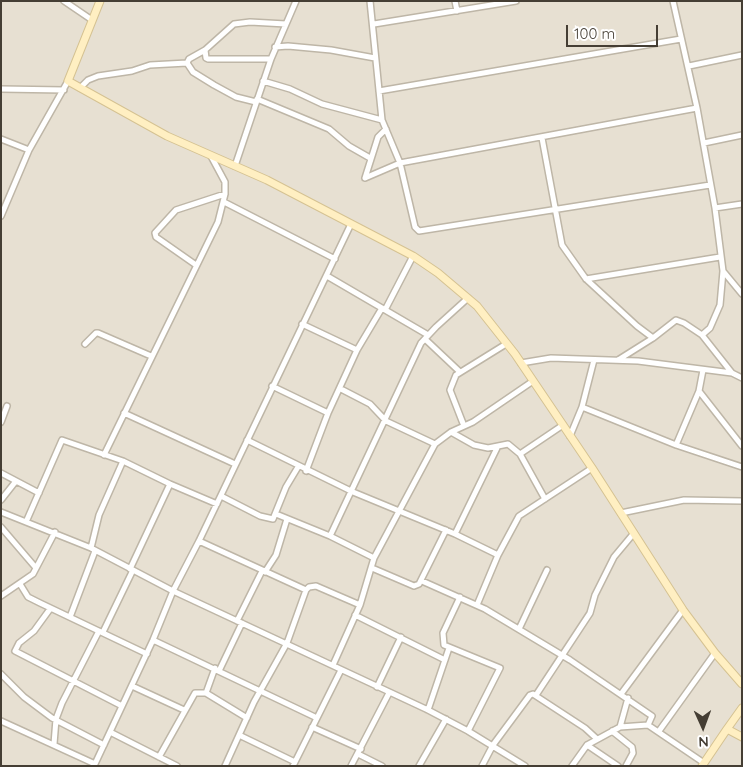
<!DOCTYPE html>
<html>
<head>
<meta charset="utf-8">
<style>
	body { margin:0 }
	#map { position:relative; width:743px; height:767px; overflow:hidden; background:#f3eee4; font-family:Quicksand,sans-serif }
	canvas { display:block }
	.frame { position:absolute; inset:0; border:2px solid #453e34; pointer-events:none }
	.north { position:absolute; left:678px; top:702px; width:50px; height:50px; -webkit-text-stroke:4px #fff; paint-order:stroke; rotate:178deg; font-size:14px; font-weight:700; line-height:20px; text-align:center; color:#453e34 }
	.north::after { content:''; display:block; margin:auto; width:18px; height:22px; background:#453e34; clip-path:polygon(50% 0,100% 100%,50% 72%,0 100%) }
	.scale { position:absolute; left:566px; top:25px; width:92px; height:22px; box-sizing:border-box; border:2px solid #453e34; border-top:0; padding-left:6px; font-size:15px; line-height:18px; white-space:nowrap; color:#453e34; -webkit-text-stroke:4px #fff; paint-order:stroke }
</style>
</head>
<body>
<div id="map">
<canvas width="743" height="767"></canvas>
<div class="frame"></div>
<div class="north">N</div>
<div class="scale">100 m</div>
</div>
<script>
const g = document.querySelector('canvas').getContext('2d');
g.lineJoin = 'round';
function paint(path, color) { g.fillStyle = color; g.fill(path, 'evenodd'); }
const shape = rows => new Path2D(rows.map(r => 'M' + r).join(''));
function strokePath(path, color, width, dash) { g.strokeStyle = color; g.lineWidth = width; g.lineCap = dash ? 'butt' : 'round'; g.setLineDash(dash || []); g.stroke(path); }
paint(shape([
	[1,1,742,1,742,766,1,766]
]), '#e7e0d2');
const street = shape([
	[64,1,92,20],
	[370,1,382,120,400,163,697,108],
	[455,1,457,11],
	[673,1,697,108,715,208,723,271,742,294],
	[374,24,516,1],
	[275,47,288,46,331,50,375,58],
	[205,50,206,58,208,59,271,59],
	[689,66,742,55],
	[263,81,290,89,322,104,382,120],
	[80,88,88,80,98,76,132,71,150,65,187,63],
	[1,89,64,90],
	[379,91,681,39],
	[257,99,329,129,349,146,370,158],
	[256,102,236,97,214,85,193,72,187,63,189,59,205,50,234,24,250,22,286,24],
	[386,129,378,137,365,178,400,163,415,227,419,231,710,185],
	[542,138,562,245,586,279,637,326,653,338,676,320,684,323,702,335,710,328,720,305,723,271],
	[1,139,29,150],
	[704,143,742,135],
	[235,166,271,59,296,1],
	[224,202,335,259],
	[715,208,742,204],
	[1,216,29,150,68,81],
	[196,265,156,237,155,233,176,210,225,194],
	[327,276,428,335],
	[586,279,720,257],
	[385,310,413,256],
	[302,324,357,350],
	[702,335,732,373],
	[425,339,460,372],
	[85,344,96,333,98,333,151,356],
	[618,360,653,338],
	[521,363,551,358,638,361,732,373,742,378],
	[703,370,699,391,742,446],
	[272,386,328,413],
	[341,389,370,404,386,421,435,444],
	[582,407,676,445,742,467],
	[124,413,235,464],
	[1,422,7,406],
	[464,426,450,390,456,375,506,344],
	[451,432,474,445,488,448,498,446,455,534],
	[570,436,582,407,594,360],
	[247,440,353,492,455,534,498,555],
	[676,445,699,391],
	[498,446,508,444,520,454,563,425],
	[520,454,545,499],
	[104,455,218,222,225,194,225,182,211,156],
	[306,471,328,413,357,350,382,308],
	[1,473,39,493],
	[221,496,260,516,273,519,286,487,298,467],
	[1,500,16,481],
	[1,512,91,548,173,591,428,710,468,731,525,766],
	[621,513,684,500,742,501],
	[276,514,330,536,374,558],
	[26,522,62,440,123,461,170,484,217,504],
	[1,527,36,568],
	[330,536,421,343,436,327,468,298],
	[199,541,306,590,287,643,254,702,225,766],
	[91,548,99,515,123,461],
	[372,568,414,586,419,584,446,530],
	[130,569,170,484],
	[265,572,276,555,287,519],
	[422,581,485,609,570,660,652,716,648,725,704,763],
	[20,584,28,597,40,603,147,654],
	[306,590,309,587,316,586,360,605],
	[1,596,33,574,55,532],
	[460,597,443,633,444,645,500,668,468,731],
	[477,605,498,555,519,516,592,468],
	[50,609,34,631,19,643,15,651,122,706],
	[355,615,445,660],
	[70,617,95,551],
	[237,621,262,571],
	[519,629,547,570],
	[103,632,133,570],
	[153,640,317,718],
	[333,665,360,605,374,558,435,444,451,432,473,422,533,381],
	[219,671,242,623],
	[1,674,24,697,52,718,104,745],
	[132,686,184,710],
	[377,687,401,637],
	[206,693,215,668],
	[621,694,683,610],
	[536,695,590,613,595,595,614,557,634,533],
	[428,710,449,648],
	[1,721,95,764],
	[312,727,361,749],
	[620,727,628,698],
	[612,731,632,747,633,753,626,766],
	[659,731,715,653],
	[110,732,177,766],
	[239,735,295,762],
	[54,744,56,719,62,703,99,631],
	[587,745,618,766],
	[358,754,382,766],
	[159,757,195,693,206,693,247,718],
	[94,766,153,640,173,591,199,541,351,224],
	[293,766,341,670],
	[351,766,389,693],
	[419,766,446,719],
	[482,766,493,745,530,695,533,694,585,728,597,739],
	[572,766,587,745,620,727,648,725]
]);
const secondary = shape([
	[100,1,68,81,167,136,267,180,413,256,438,273,477,306,515,354,592,468,683,610,715,653,742,684],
	[727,729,742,708],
	[702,766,727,729,742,737]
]);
strokePath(street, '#beb6a7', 8);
strokePath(secondary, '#d5c292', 9);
strokePath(street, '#fff', 5);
strokePath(secondary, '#ffefc2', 7);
</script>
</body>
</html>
